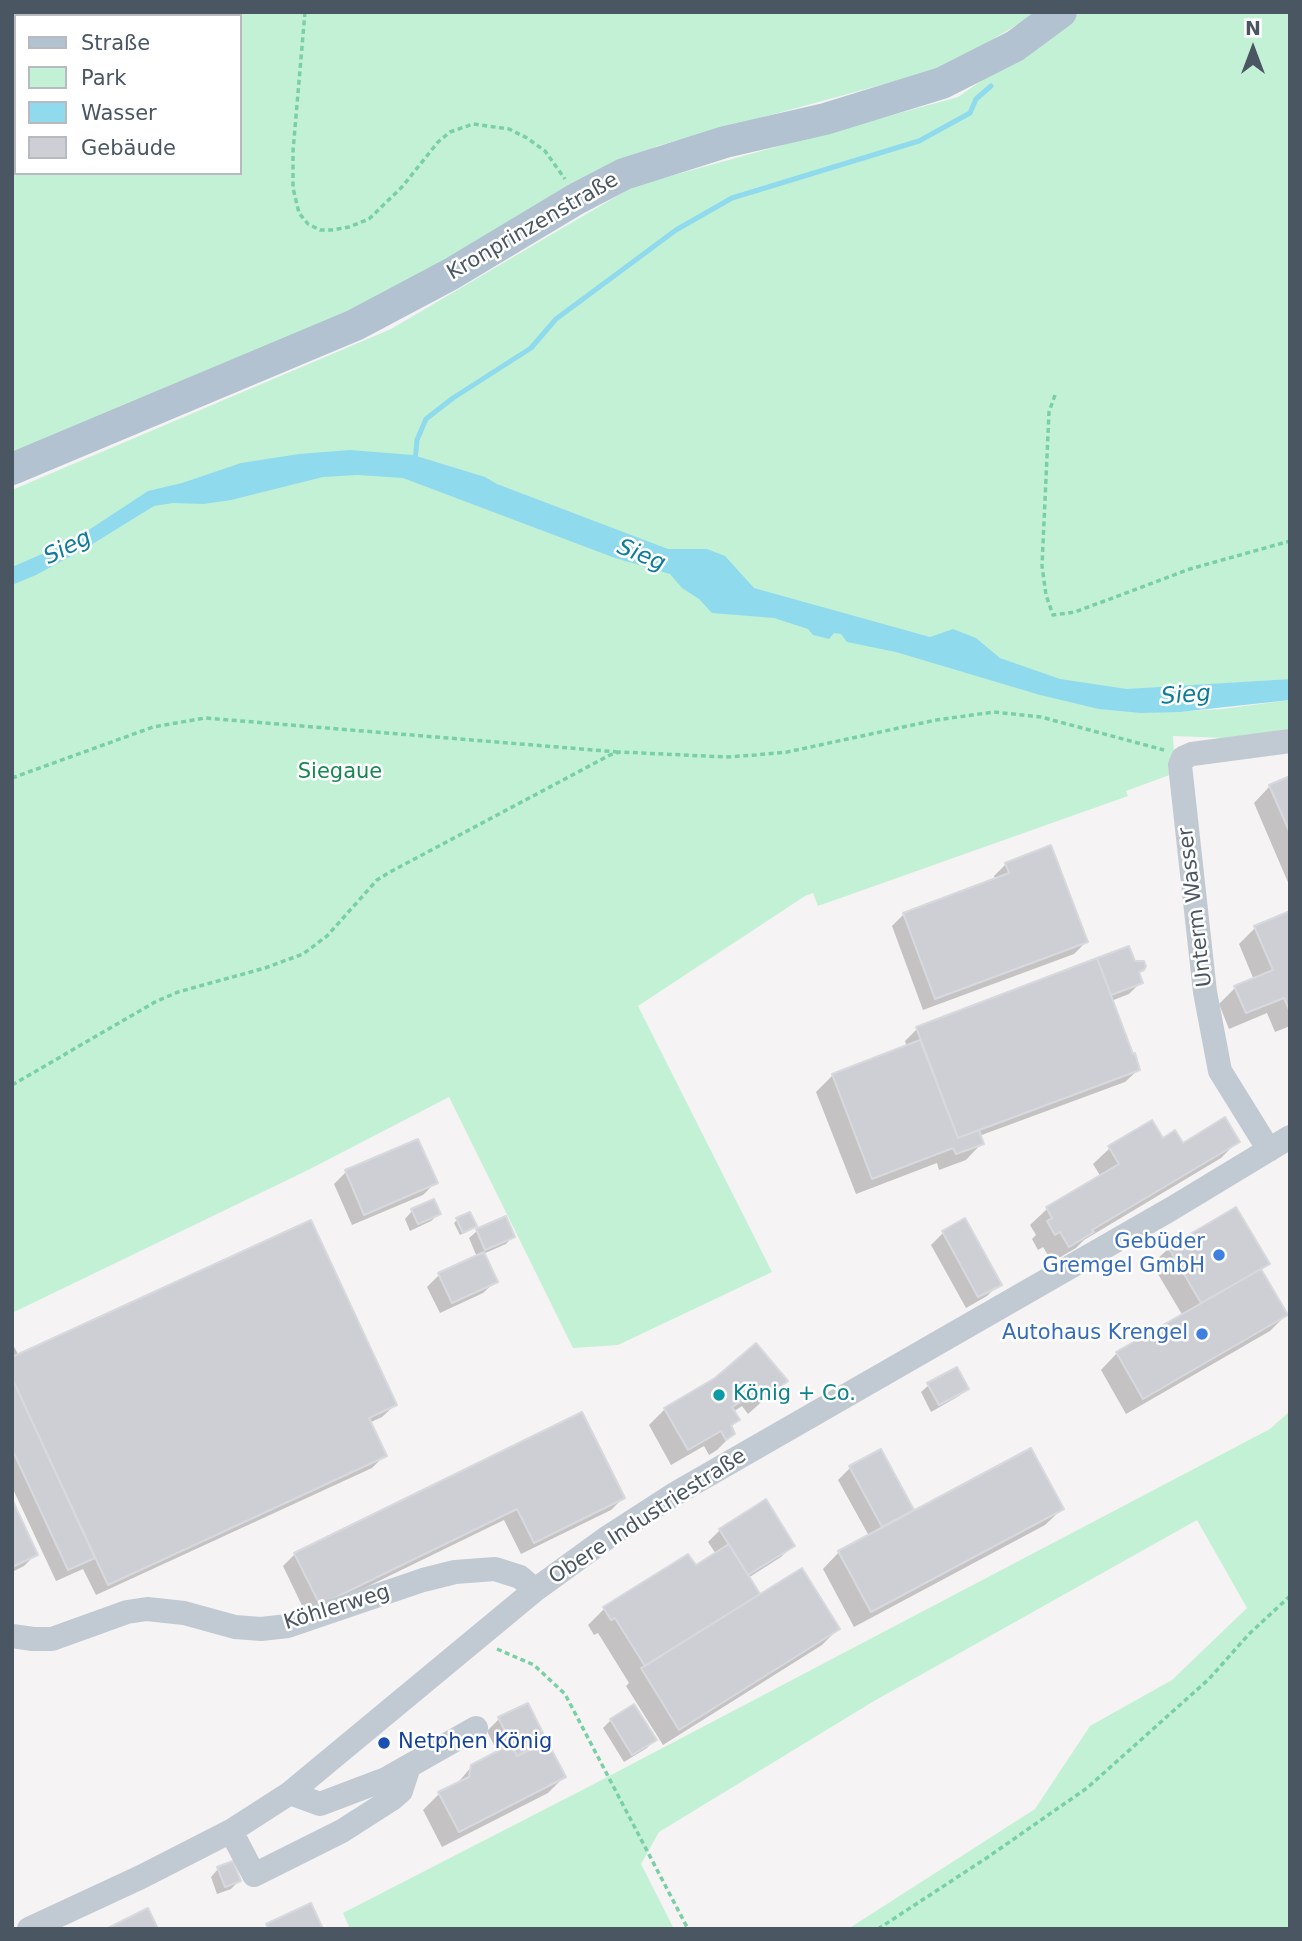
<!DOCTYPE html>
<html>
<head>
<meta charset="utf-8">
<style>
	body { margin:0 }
	#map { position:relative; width:1302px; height:1941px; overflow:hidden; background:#f5f3f3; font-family:"DejaVu Sans",sans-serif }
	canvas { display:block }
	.frame { position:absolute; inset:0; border:14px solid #4a5661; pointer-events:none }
	.legend { position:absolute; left:14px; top:14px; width:228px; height:161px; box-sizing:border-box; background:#fff; border:2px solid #b7bbc0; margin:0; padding:9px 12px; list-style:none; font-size:21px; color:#4a5661 }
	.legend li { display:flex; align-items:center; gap:14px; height:35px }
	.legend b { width:35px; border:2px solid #b7bbc0 }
	.north { position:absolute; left:1218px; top:14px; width:70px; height:70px; -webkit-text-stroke:5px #fff; paint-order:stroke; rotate:0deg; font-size:19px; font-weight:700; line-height:28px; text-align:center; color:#4a5661 }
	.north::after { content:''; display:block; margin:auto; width:24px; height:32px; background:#4a5661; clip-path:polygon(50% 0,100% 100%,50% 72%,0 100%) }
</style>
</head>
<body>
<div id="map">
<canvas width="1302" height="1941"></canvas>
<div class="frame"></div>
<ul class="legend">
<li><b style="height:9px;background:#b3c2d1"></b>Straße</li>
<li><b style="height:19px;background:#c3f1d5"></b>Park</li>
<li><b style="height:19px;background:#90daee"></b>Wasser</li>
<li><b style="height:19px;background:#cdcfd5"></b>Gebäude</li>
</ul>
<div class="north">N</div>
</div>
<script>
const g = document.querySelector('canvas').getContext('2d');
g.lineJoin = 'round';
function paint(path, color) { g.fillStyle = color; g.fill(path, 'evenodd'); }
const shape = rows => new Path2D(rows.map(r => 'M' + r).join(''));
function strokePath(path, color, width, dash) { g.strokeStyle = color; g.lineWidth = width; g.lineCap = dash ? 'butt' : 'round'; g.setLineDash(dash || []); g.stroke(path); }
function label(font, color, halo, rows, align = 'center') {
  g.font = font + ' "DejaVu Sans",sans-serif'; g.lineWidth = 5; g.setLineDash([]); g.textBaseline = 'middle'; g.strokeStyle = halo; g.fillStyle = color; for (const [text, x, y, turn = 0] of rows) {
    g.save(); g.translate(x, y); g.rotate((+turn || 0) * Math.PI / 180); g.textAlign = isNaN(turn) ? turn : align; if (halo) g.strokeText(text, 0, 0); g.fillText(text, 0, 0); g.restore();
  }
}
paint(shape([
	[12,12,1038,12,947,67,657,146,345,314,12,453],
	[16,16,240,16,240,173,16,173],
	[1081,12,1290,12,1290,679,1171,687,1172,712,1222,709,1290,700,1290,729,1225,738,1173,736,1175,773,1126,791,1128,796,818,906,813,893,805,896,638,1006,772,1272,618,1345,573,1348,449,1097,308,1170,12,1313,12,490,391,329,634,186,958,97],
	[1290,1411,1290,1929,848,1929,1035,1809,1090,1726,1172,1680,1247,1608,1197,1520,874,1701,659,1832,641,1864,674,1929,350,1929,343,1913,594,1784,1270,1429]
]), '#c3f1d5');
paint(shape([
	[350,450,413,455,485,477,497,484,668,549,707,549,725,556,754,588,930,637,953,629,976,638,1000,658,1060,679,1127,689,1290,679,1290,700,1180,712,1141,713,1099,709,1040,695,896,652,847,642,841,634,834,633,829,639,813,635,808,629,774,618,712,613,699,599,682,588,670,574,615,558,403,478,358,475,323,477,231,500,204,504,173,503,154,506,86,548,36,575,12,585,12,567,72,541,148,491,182,483,241,463,299,454]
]), '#90daee');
paint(shape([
	[1290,778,1290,887,1254,803,1270,786],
	[1006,864,1086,942,1074,954,923,1010,892,926,904,914,995,880,994,876],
	[1290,912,1290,1026,1275,1032,1267,1013,1229,1029,1219,1004,1235,988,1254,980,1239,944,1255,928],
	[1128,948,1133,963,1143,969,1138,974,1141,982,1129,994,1111,1001,1138,1070,1125,1082,979,1136,982,1143,966,1160,939,1170,937,1163,856,1194,816,1092,833,1075,907,1047,905,1041,917,1029],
	[1162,1140,1182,1145,1238,1141,1221,1158,1084,1240,1076,1248,1052,1262,1043,1247,1038,1250,1032,1239,1036,1235,1030,1225,1047,1209,1101,1177,1093,1164,1110,1148],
	[346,1172,435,1183,423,1195,352,1225,334,1184],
	[412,1211,439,1214,431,1221,410,1231,405,1219],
	[457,1220,475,1226,460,1235,454,1223],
	[477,1231,513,1236,506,1244,483,1254,496,1281,483,1293,440,1313,427,1287,439,1275,477,1257,469,1238],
	[943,1233,999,1284,987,1296,966,1308,931,1245],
	[1169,1248,1268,1264,1260,1271,1286,1315,1270,1331,1126,1414,1101,1370,1117,1353,1183,1316,1152,1264],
	[12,1343,19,1356,395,1405,382,1417,369,1423,384,1456,372,1468,96,1595,83,1569,56,1581,12,1487],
	[785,1381,748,1414,742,1406,733,1412,738,1420,730,1428,733,1434,717,1450,709,1455,704,1446,671,1465,649,1425,665,1409],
	[929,1385,967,1388,959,1396,931,1412,921,1392],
	[581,1414,623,1498,611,1510,521,1554,504,1520,307,1616,283,1566,295,1554],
	[850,1468,912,1510,907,1515,1062,1509,1045,1525,854,1627,823,1569,839,1552,869,1536,838,1480],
	[12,1503,36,1554,24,1566,12,1572],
	[720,1530,793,1545,781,1557,748,1578,759,1597,838,1629,822,1645,663,1745,626,1686,629,1683,598,1633,594,1635,588,1625,604,1609,688,1556,695,1567,716,1554,708,1542],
	[527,1705,564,1777,548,1793,442,1847,423,1810,439,1794,455,1786,472,1766,498,1753,487,1731,499,1719],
	[611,1720,654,1740,647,1748,624,1762,603,1728],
	[218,1869,239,1881,231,1889,217,1894,211,1877]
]), '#0003');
strokePath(shape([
	[415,462,417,440,426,419,453,398,531,348,556,319,676,230,732,198,919,141,970,113,976,99,991,86]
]), '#90daee', 5);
const building = shape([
	[1290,776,1290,833,1269,785,1290,776],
	[1051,845,1088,942,935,999,903,913,1009,873,1005,863,1051,845],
	[1290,911,1290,1012,1284,998,1246,1013,1234,986,1273,970,1254,926,1290,911],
	[1129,946,1135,961,1144,961,1146,966,1144,970,1139,972,1143,983,1111,995,1097,958,1129,946],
	[1097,958,1133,1054,1135,1053,1140,1070,958,1138,916,1027,1097,958],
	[920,1040,958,1138,979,1130,984,1144,956,1154,953,1148,872,1179,832,1074,920,1040],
	[1225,1117,1240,1142,1092,1230,1094,1232,1069,1247,1060,1232,1055,1235,1047,1221,1052,1218,1046,1207,1119,1164,1108,1146,1152,1120,1163,1138,1175,1130,1183,1143,1225,1117],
	[418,1139,438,1183,364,1215,345,1170,418,1139],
	[434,1199,441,1214,418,1224,411,1209,434,1199],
	[1236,1207,1270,1264,1201,1303,1168,1247,1236,1207],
	[470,1212,477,1226,463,1233,456,1218,470,1212],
	[506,1216,515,1237,485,1250,476,1229,506,1216],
	[965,1218,1002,1285,978,1297,942,1231,965,1218],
	[311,1220,397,1405,369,1418,387,1456,108,1585,12,1378,12,1357,311,1220],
	[484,1252,498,1282,452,1303,438,1273,484,1252],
	[1261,1269,1288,1315,1143,1399,1116,1352,1261,1269],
	[756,1343,788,1381,765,1399,759,1391,732,1407,740,1420,731,1425,735,1434,726,1440,721,1431,688,1450,664,1408,715,1378,756,1343],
	[957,1367,969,1389,939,1405,927,1383,957,1367],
	[12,1378,95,1558,68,1570,12,1449,12,1378],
	[582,1412,625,1498,534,1543,517,1509,320,1605,294,1553,582,1412],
	[1031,1448,1064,1509,871,1612,838,1551,1031,1448],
	[881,1449,914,1510,882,1527,849,1466,881,1449],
	[12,1499,38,1555,12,1567,12,1499],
	[766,1499,795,1546,748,1575,719,1529,766,1499],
	[729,1544,760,1594,645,1666,615,1618,611,1620,603,1607,688,1554,696,1565,729,1544],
	[802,1568,840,1629,679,1730,641,1668,802,1568],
	[528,1703,547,1741,517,1756,498,1717,528,1703],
	[634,1704,657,1740,632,1755,610,1719,634,1704],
	[547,1741,566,1777,459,1832,438,1792,469,1777,471,1765,511,1744,517,1756,547,1741],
	[233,1861,241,1881,225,1887,217,1867,233,1861],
	[311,1903,323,1929,269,1929,266,1924,311,1903],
	[148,1908,158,1929,106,1929,148,1908]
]);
paint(building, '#cdcfd5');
strokePath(building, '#d7d9de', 2);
strokePath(shape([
	[305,12,293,151,293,188,299,213,308,224,320,230,332,230,349,227,369,219,402,187,438,142,450,132,473,124,509,129,527,138,545,151,565,179],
	[209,16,216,12],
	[12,166,16,163],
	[1055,395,1049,412,1042,566,1046,595,1053,615,1075,612,1190,569,1290,541],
	[12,778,153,727,205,718,618,752],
	[12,1085,155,1002,178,992,265,968,303,954,327,936,377,880,390,872,610,755,620,752,726,757,756,755,787,752,936,720,994,712,1041,717,1164,750],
	[497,1649,534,1665,565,1694,688,1929],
	[878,1929,988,1857,1087,1788,1209,1679,1249,1634,1290,1596]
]), '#7ad0a6', 3.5, [5, 3.5]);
strokePath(shape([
	[1269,1150,1220,1071,1205,992,1180,765,1183,758,1192,754,1290,741],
	[12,1636,33,1639,52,1639,127,1612,147,1609,184,1613,235,1627,261,1629,288,1626,423,1580,455,1572,495,1569,520,1577,535,1590],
	[290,1793,320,1804,386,1779,476,1728],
	[231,1831,254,1875,342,1831,392,1799,401,1791,409,1766],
	[29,1929,141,1877,231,1831,290,1793,535,1590,608,1537,673,1495,1171,1209,1290,1137]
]), '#c1cad2', 24);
strokePath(shape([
	[12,469,355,325,451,274,576,199,624,174,725,142,825,119,942,83,1015,46,1061,12]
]), '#b3c2d1', 32);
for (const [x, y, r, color] of [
	[1219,1255,7,"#3f7fe0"],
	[1202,1334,7,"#3f7fe0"],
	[719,1395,7,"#0f9aa8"],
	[384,1743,7,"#1a4fb4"]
]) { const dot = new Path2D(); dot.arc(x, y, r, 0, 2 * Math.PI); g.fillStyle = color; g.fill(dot); strokePath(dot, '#fff', 2.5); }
label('21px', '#4a5661', '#fff', [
	["Kronprinzenstraße",533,227,-30],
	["Unterm Wasser",1196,907,-97],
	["Obere Industriestraße",648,1517,-33],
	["Köhlerweg",337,1608,-17]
]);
label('21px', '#17864f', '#fff', [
	["Siegaue",340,773]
]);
label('21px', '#366cbe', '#fff', [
	["Gebüder",1205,1243],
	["Gremgel GmbH",1205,1267],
	["Autohaus Krengel",1188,1334]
], 'right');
label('21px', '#0d838f', '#fff', [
	["König + Co.",733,1395]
], 'left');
label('21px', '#164399', '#fff', [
	["Netphen König",398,1743]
], 'left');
label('italic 23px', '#0c7c9b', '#fff', [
	["Sieg",68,548,-27],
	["Sieg",641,556,22],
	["Sieg",1186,696,-4]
]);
</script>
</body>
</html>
